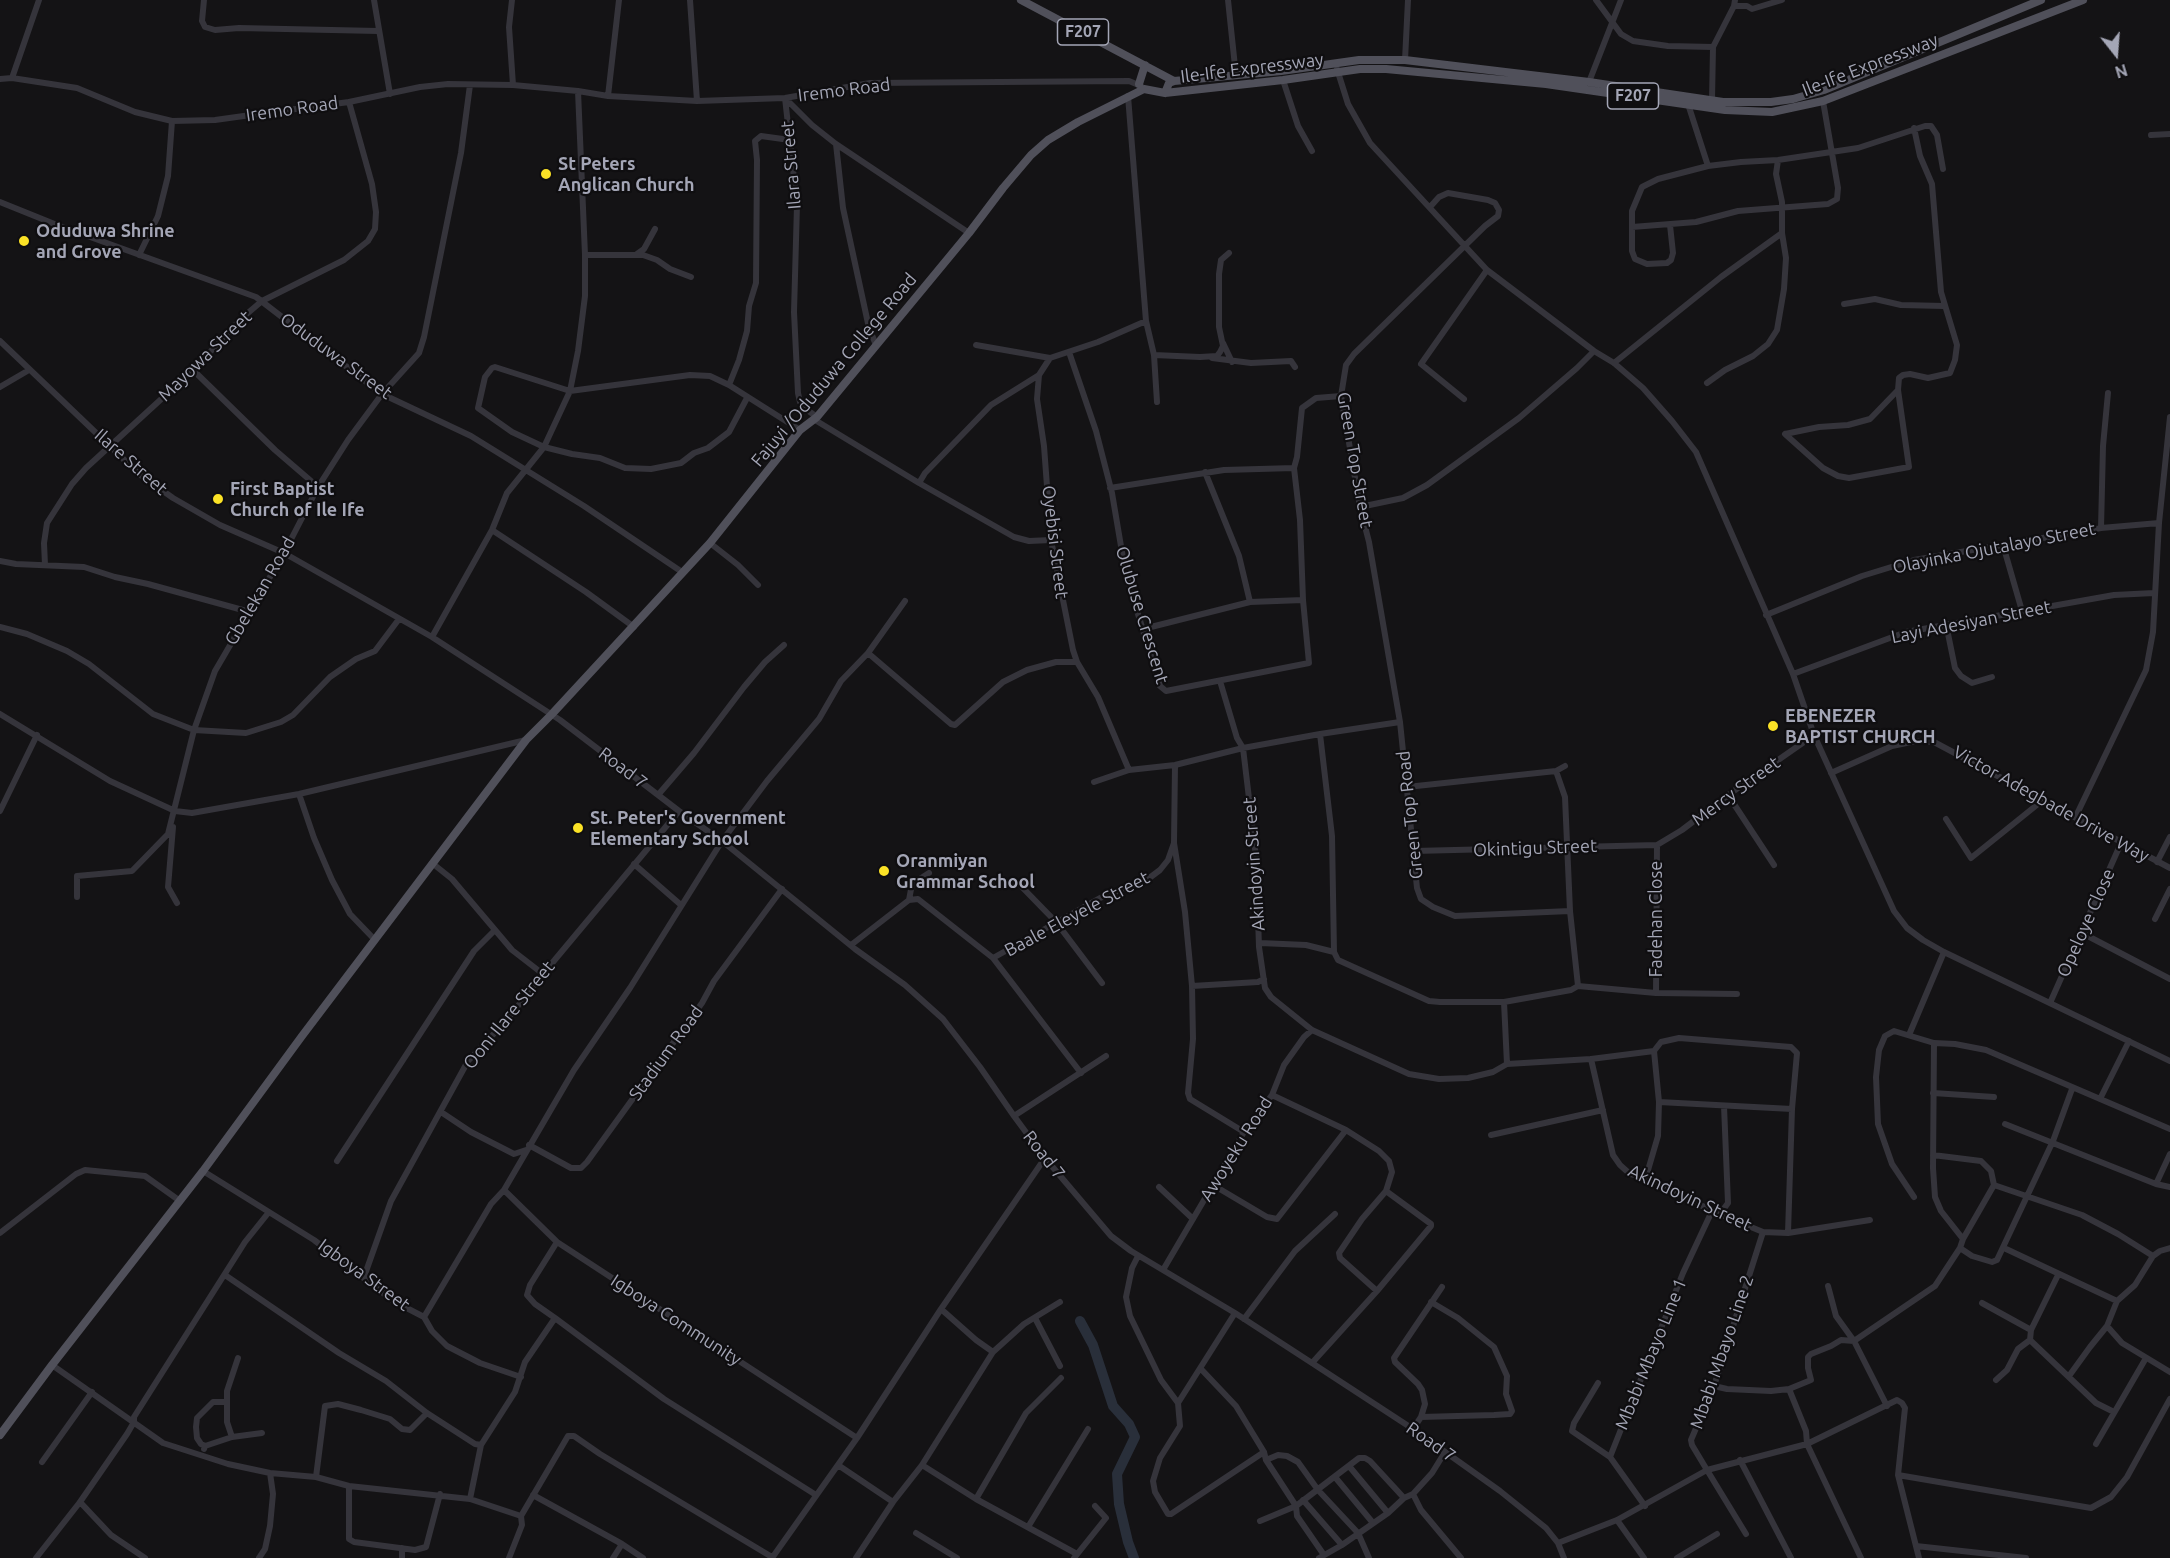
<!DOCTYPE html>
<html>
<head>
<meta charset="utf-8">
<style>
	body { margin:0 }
	#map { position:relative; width:2170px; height:1558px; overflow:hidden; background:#141315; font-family:Ubuntu,sans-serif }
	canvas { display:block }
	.north { position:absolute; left:2086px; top:24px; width:60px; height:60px; -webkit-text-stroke:4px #0f0e10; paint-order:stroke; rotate:163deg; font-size:16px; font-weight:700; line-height:24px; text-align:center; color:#a4a6b6 }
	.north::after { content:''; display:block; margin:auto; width:21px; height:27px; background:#a4a6b6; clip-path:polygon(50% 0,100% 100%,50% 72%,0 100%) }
</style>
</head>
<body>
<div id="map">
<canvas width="2170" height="1558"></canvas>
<div class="north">N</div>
</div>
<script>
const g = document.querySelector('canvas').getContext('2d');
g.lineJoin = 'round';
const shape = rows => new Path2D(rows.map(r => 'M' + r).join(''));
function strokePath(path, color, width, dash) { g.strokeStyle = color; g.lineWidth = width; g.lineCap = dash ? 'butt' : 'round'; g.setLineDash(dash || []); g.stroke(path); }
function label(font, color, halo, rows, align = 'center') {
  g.font = font + ' Ubuntu,sans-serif'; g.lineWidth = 4.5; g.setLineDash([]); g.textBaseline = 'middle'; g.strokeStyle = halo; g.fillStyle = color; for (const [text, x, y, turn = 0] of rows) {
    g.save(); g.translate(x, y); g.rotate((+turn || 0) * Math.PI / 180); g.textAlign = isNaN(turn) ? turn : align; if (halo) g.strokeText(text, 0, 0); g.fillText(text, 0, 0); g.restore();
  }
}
strokePath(shape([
	[1080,1321,1093,1345,1113,1406,1129,1424,1135,1437,1117,1474,1119,1504,1128,1542,1134,1558]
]), '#292f3a', 10);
strokePath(shape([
	[204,0,202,21,205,27,215,30,239,28,378,31],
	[374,0,390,94],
	[512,0,509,27,513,85],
	[690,0,697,101],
	[1228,0,1236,76],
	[1596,0,1621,34,1633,41,1668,46,1713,47],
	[1734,6,1747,6,1752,9,1782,0],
	[1405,60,1408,0],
	[1337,69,1348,104,1370,143,1487,270,1594,351,1614,363,1643,388,1672,421,1696,452,1793,674,1814,735,1894,911,1907,928,1923,940,1944,952,2170,1061],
	[12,78,39,0],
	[0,79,12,78,77,88,135,112,172,121,215,120,258,114,349,102,420,87,448,84,513,85,578,91,608,96,697,101,785,98,870,83,1129,81,1141,86],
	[1283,80,1298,126,1312,151],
	[1589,82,1621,0],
	[608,96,619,0],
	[1128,96,1146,321,1098,342,1050,358,1039,375,1037,399,1044,446,1051,540,1073,650,1077,662,1098,697,1129,770],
	[1712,100,1713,47,1734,6,1735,0],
	[1688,104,1708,166],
	[2151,135,2170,134],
	[836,144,843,208,869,328,876,345],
	[0,202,57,225,256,297,382,394,471,436,584,506,682,572],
	[1430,207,1439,197,1448,193,1488,200,1495,203,1499,210,1498,216,1485,226,1354,354,1346,365,1341,396,1360,507,1369,542,1400,722,1417,888,1421,899,1433,907,1455,916,1570,911],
	[1670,225,1673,253,1671,260,1667,263,1647,264,1635,259,1632,251,1632,211,1642,187,1658,179,1708,166,1741,162,1778,160,1858,148,1925,126,1931,126,1937,135,1943,169],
	[1632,227,1696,222,1738,211,1828,204,1837,199,1838,188,1823,101],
	[637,254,644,249,655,229],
	[139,255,158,216,168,176,172,121],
	[585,255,643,255,657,260,670,269,691,277],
	[1844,304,1875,299,1901,305,1944,306],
	[1146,321,1154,355,1157,402],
	[0,341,139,474,173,498,220,525,284,553,432,637,560,720,679,811,722,841,855,949,905,985,943,1019,980,1067,1014,1116,1045,1158,1111,1236,1131,1251,1235,1313,1312,1363,1413,1429,1500,1491,1546,1528,1558,1543,1564,1558],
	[1223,343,1232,362],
	[976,345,1050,358],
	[1069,352,1096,431,1112,493,1123,558,1131,591,1160,686,1166,691,1309,663,1303,600,1300,520,1294,468,1297,457,1302,408,1316,398,1341,396],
	[1154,355,1200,357,1217,356,1220,352,1223,346,1219,327,1219,274,1221,260,1229,253],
	[1212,358,1251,363,1291,361,1295,367],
	[1614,363,1721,277,1782,233,1782,202,1776,174,1778,160],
	[193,370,275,450,318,487],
	[1707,383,1725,370,1753,356,1768,344,1777,330,1784,289,1786,258,1782,233],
	[729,385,739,360,747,331,749,306,756,283,757,160,755,141,761,136,790,140],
	[0,387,29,370],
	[747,398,729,432,708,448,694,453,681,463,651,469,625,468,600,458,572,454,544,447,512,432,478,408,485,377,492,368,495,367,570,391,690,375,710,376,729,385,800,430],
	[1464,399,1421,364,1487,270],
	[817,417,803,407,800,402,798,393,794,312,797,205,785,98,812,125,836,144,969,233],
	[815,420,919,483,1014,537,1029,541,1051,540],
	[1785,434,1823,468,1838,476,1849,478,1909,467,1898,390,1899,378,1903,375,1910,374,1928,378,1950,373,1955,360,1957,345,1941,292,1932,184,1920,156,1914,128],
	[1785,434,1819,427,1848,425,1870,419,1898,390],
	[1205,472,1239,556,1250,602],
	[919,483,925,473,991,405,1039,375],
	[1110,488,1224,470,1294,468],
	[1360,507,1403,498,1427,485,1519,418,1577,368,1594,351],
	[2101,528,2103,446,2108,393],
	[492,530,586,592,634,627],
	[710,543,738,565,758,585],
	[2003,545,2022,611],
	[0,561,16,564,84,567,115,577,148,584,250,612],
	[45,565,44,543,47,523,72,484,86,468,193,370,242,318,262,301,344,260,368,241,375,229,376,212,372,184,349,102],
	[1766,615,1862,576,1914,560,2101,528,2159,523],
	[1946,624,1955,668,1961,676,1972,683,1992,677],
	[0,627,27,634,67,651,89,664,153,714,194,730,246,733,281,722,293,715,330,677,356,659,375,651,399,619],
	[1143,629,1250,602,1303,600],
	[432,637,492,530,507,493,544,447,570,391,578,351,585,296,585,255,578,91],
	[868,653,951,724,955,725,1003,682,1027,670,1056,662,1077,662],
	[1793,674,1906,632,2114,595,2154,593],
	[1220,681,1237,738,1243,748,1256,857,1259,947,1265,988,1271,997,1312,1030,1409,1074,1439,1079,1468,1078,1493,1072,1507,1064,1591,1059,1654,1051],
	[0,714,110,781,175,811,192,813,299,794,526,740],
	[1320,734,1332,836,1334,952,1338,960,1429,1001,1440,1002,1504,1002,1571,990,1578,986,1656,993,1737,994],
	[1556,771,1565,797,1570,911,1578,986],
	[1831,773,1892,746,1916,741,1934,742,2170,868],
	[1094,782,1129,770,1175,765,1243,748,1320,734,1400,722],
	[1407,787,1556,771,1565,766],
	[299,794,314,838,332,880,350,914,375,940],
	[658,795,694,753,744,687,765,662,784,645],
	[1728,795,1774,865],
	[0,811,37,735],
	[2076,816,2146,670,2153,632,2159,523,2170,417],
	[1946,819,1971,858,2043,800],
	[173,827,168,887,177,903],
	[1174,843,1185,912,1192,986,1193,1039,1188,1093,1190,1099,1244,1132],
	[1414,851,1657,845,1682,830,1728,795,1814,735],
	[2157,862,2170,837],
	[432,863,452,879,512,950,543,974],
	[634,864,681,905],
	[1018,883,1056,922,1102,983],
	[77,897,77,876,132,871,168,834,194,730,215,671,284,553,318,487,348,440,382,394,419,353,424,337,461,153,470,85],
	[909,900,912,884,929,873],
	[2155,919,2170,889],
	[2082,933,2170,979],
	[1260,943,1306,945,1334,952],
	[851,945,909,900,918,899,993,958,1081,1073],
	[993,958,1100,898,1148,879,1160,870,1168,860,1174,843,1175,765],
	[1192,986,1258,982,1264,979],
	[1656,993,1657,845],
	[1504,1002,1507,1064],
	[2050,1003,2121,843],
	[1909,1035,1944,952],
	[1934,1043,1933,1168,1935,1197,1941,1211,1963,1239],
	[1591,1059,1613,1155,1620,1165,1630,1174,1646,1177,1712,1211,1763,1232,1788,1233,1870,1220],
	[1933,1093,1994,1097],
	[1272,1095,1346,1130,1379,1151,1389,1161,1392,1172,1386,1191,1362,1219,1339,1253,1340,1258,1377,1291],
	[2100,1099,2129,1041],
	[1659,1102,1792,1109],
	[441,1112,471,1132,514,1154,526,1150],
	[1014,1116,1106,1056],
	[2005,1124,2156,1184,2170,1187],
	[1491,1135,1603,1110],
	[529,1145,571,1168,581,1168,587,1162,702,1003,714,981,782,889],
	[1933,1155,1981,1161,1991,1171,1994,1185,1963,1239,1960,1248,1972,1256,1992,1262,1997,1260,2053,1141,2072,1089],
	[337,1161,474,951,494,931],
	[203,1171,314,1240,395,1302,424,1317,432,1331,447,1346,480,1363,521,1377],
	[1646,1177,1658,1136,1659,1102,1654,1051,1661,1042,1679,1038,1791,1047,1797,1053,1792,1109,1788,1233],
	[2156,1184,2170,1154],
	[1213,1185,1267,1217,1277,1219,1346,1130],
	[1994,1185,2082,1215,2118,1234,2153,1256,2135,1285,2117,1301,2107,1326,2090,1347,2069,1376],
	[1159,1187,1193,1219],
	[504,1190,557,1242,857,1438],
	[1914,1197,1892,1164,1878,1124,1876,1077,1879,1050,1885,1036,1894,1031,1934,1043,1955,1044,1986,1050,2170,1129],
	[1720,1214,1728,1203,1724,1106],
	[0,1233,76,1174,85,1170,145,1176,180,1201],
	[2004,1248,2117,1301],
	[1138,1256,1132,1268,1126,1297,1130,1316,1161,1380,1178,1403],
	[2153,1256,2160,1251,2170,1248],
	[1163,1270,1244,1132,1272,1095,1284,1065,1304,1037,1312,1030],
	[225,1275,339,1353,386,1381,427,1413,475,1444,481,1445],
	[2058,1275,2031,1330,2030,1340,2096,1403,2114,1412],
	[364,1277,391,1201,468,1061,506,1021,543,974,679,811],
	[1828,1286,1836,1316,1854,1341,1887,1406],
	[1982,1303,2031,1330],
	[941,1309,976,1340,993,1352],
	[1235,1313,1178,1403,1180,1426,1160,1458,1153,1481,1155,1492,1168,1514,1171,1514,1264,1452],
	[424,1317,491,1204,504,1190,574,1070,630,988,722,841,767,781,819,719,841,681,868,653,905,601],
	[555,1318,535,1304,527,1295,530,1285,557,1242],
	[1035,1318,1060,1366],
	[1244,1319,1295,1251,1335,1214],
	[2107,1326,2122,1343,2170,1372],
	[1312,1363,1377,1291,1431,1226,1431,1224,1386,1191],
	[52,1365,163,1443,228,1464,270,1473,316,1477,349,1486,470,1499,521,1516],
	[1201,1369,1236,1406,1264,1452,1266,1460,1278,1455,1287,1456,1298,1462,1318,1490,1358,1533,1369,1558],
	[1996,1380,2007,1370,2018,1349,2030,1340],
	[1598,1383,1574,1423,1572,1431,1610,1457,1645,1506],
	[1714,1386,1727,1389,1771,1391,1789,1389,1811,1380,1808,1368,1808,1357,1811,1354,1831,1346,1841,1340,1854,1341,1935,1286,1960,1248],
	[1789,1389,1806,1431,1807,1444,1861,1558],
	[1421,1417,1425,1404,1422,1390,1418,1384,1395,1362,1394,1358,1442,1287],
	[1413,1429,1421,1417,1494,1415,1510,1414,1512,1411,1506,1394,1507,1376,1494,1347,1458,1318,1431,1302],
	[232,1437,227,1422,227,1391,238,1358],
	[2096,1444,2146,1358],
	[205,1446,201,1444,197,1438,196,1427,197,1418,213,1402,227,1402],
	[204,1449,205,1446,232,1437,262,1433],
	[1610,1457,1683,1273,1712,1211],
	[1266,1460,1296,1506,1297,1516,1324,1555],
	[1740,1460,1791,1558],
	[42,1462,92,1392],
	[838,1465,893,1502],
	[922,1465,976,1499,1077,1554],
	[1349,1466,1388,1513],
	[1898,1475,2091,1508,2111,1497,2127,1477,2170,1399],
	[316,1477,325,1406,338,1404,361,1410,390,1419,402,1429,410,1430,427,1413],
	[1335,1477,1373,1523],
	[349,1486,349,1539,354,1542,415,1550,426,1547,440,1494],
	[1413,1494,1421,1510,1461,1558],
	[533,1495,622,1544,643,1558],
	[470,1499,481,1445,515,1392,525,1362,555,1318,664,1399,816,1495],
	[976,1499,1026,1413,1061,1378],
	[1303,1500,1342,1545],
	[80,1502,111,1535,145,1558],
	[1617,1520,1644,1558],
	[1260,1521,1296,1506,1359,1458,1365,1458,1370,1461,1404,1498],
	[1028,1527,1088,1429],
	[916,1533,957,1558],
	[1746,1534,1707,1470,1692,1445,1691,1440,1714,1386,1763,1232],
	[1558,1543,1617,1520,1707,1470,1807,1444,1897,1400,1902,1403,1905,1408,1898,1475,1919,1558],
	[1916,1546,2026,1558],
	[36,1558,80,1502,127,1434,134,1422,134,1417,245,1242,269,1212],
	[259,1558,265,1549,270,1526,273,1494,270,1473],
	[402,1558,402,1548],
	[509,1558,522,1525,521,1516,568,1436,574,1436,600,1454,772,1557],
	[613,1558,622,1544],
	[772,1558,857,1438,941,1309,1045,1158],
	[856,1558,893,1502,922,1465,993,1352,1024,1324,1060,1302],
	[1074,1558,1106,1518,1095,1506],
	[1319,1558,1342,1545,1388,1513,1404,1498,1413,1494,1432,1473,1445,1452],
	[1677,1558,1717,1534]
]), '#35343b', 6);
strokePath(shape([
	[1021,0,1174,81],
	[1139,84,1145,65],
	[1165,93,1169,83,1174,81,1281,71,1359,60,1405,60,1589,82,1723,102,1771,102,1793,99,1824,90,2041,0],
	[0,1435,52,1365,203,1171,302,1036,526,740,552,714,710,543,800,430,817,417,969,233,1003,188,1031,155,1048,140,1078,122,1144,89,1165,93,1283,80,1360,69,1386,69,1546,84,1725,110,1772,112,1823,101,2083,0]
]), '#50505a', 8);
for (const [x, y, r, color] of [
	[546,174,6,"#fbe226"],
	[24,241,6,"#fbe226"],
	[218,499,6,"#fbe226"],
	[1773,726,6,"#fbe226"],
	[578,828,6,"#fbe226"],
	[884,871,6,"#fbe226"]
]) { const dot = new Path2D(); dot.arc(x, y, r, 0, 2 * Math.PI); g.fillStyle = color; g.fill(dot); strokePath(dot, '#0f0e10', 2); }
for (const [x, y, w] of [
	[1083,32,51],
	[1633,96,51]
]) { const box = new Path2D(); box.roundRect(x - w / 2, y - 13, w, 26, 4.5); g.fillStyle = '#0f0e10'; g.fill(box); strokePath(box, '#a4a6b6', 1.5); }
label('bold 16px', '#a4a6b6', null, [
	["F207",1083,32],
	["F207",1633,96]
]);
label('18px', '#a4a6b6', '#0f0e10', [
	["Ile-Ife Expressway",1870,65,-21],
	["Ile-Ife Expressway",1252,68,-7],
	["Iremo Road",844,90,-7],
	["Iremo Road",292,109,-8],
	["Ilara Street",791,165,-95],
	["Mayowa Street",205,356,-44],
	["Oduduwa Street",336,356,36],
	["Fajuyi /Oduduwa College Road",834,370,-50],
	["Green Top Street",1355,460,80],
	["Ilare Street",131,462,41],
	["Oyebisi Street",1055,542,83],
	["Olayinka Ojutalayo Street",1994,548,-11],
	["Gbelekan Road",260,591,-60],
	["Olubuse Crescent",1142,615,73],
	["Layi Adesiyan Street",1971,622,-11],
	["Road 7",623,768,37],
	["Mercy Street",1736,791,-36],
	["Victor Adegbade Drive Way",2051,804,29],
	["Green Top Road",1410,815,-96],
	["Okintigu Street",1535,848,-2],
	["Akindoyin Street",1254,864,-94],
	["Baale Eleyele Street",1077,914,-28],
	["Fadehan Close",1656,919,-90],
	["Opeloye Close",2086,923,-66],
	["Ooni Ilare Street",509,1015,-51],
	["Stadium Road",666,1053,-54],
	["Awoyeku Road",1236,1149,-58],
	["Road 7",1044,1155,52],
	["Akindoyin Street",1690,1198,25],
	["Igboya Street",364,1275,36],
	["Igboya Community",676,1320,33],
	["Mbabi Mbayo Line 2",1722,1352,-71],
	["Mbabi Mbayo Line 1",1651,1354,-68],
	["Road 7",1431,1442,35]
]);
label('bold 18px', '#a4a6b6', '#0f0e10', [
	["St Peters",558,164],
	["Anglican Church",558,185],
	["Oduduwa Shrine",36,231],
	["and Grove",36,252],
	["First Baptist",230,489],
	["Church of Ile Ife",230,510],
	["EBENEZER",1785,716],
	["BAPTIST CHURCH",1785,737],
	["St. Peter's Government",590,818],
	["Elementary School",590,839],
	["Oranmiyan",896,861],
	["Grammar School",896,882]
], 'left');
</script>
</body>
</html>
